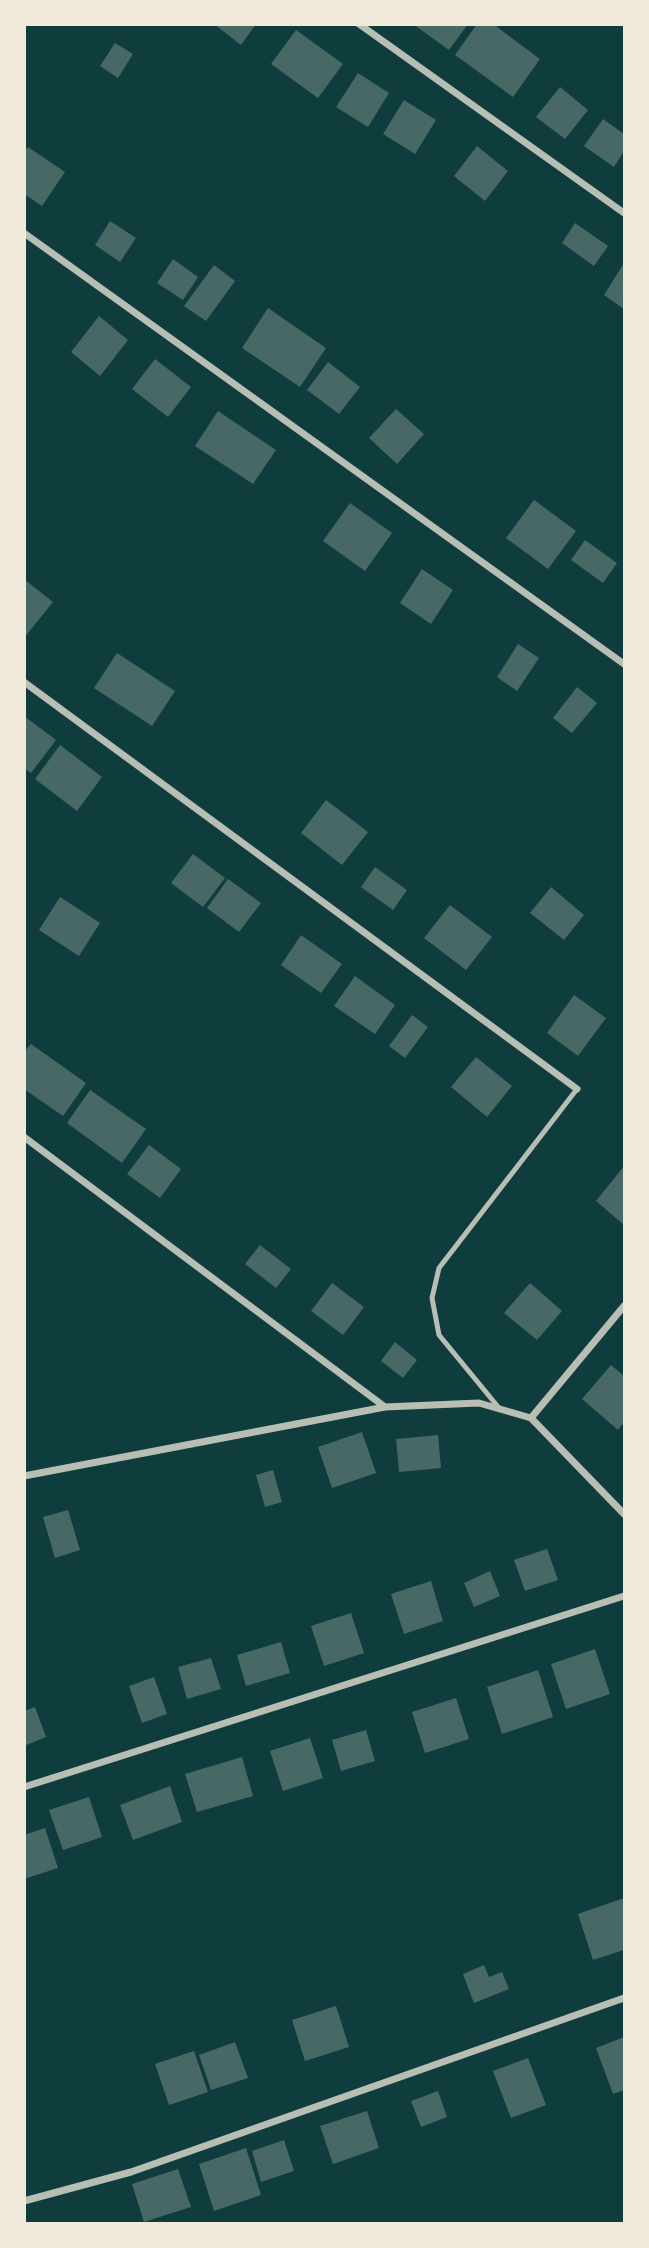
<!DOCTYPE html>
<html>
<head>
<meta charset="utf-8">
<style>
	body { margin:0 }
	#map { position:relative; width:649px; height:2248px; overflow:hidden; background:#0f3d3e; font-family:Rubik,sans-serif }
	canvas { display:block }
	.frame { position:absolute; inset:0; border:26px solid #f1e9da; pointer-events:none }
</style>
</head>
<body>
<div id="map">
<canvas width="649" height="2248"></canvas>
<div class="frame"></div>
</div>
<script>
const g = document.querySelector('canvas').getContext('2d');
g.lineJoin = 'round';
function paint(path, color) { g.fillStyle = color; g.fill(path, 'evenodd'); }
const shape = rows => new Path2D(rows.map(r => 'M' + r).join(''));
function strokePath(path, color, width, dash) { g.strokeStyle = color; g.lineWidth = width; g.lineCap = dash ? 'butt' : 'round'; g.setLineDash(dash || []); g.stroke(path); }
paint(shape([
	[214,24,256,24,241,45],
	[413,24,468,24,449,50],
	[477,24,493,24,540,59,513,97,455,55],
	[296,30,343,64,318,98,271,64],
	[115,43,133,54,118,78,100,66],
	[358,73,389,93,368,127,336,107],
	[560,87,588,110,565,139,536,117],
	[404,100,436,120,415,154,383,134],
	[603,119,624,134,624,151,614,167,584,146],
	[477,146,508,171,485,201,454,176],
	[28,147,65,172,42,206,24,194,24,153],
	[110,221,136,238,120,262,95,245],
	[575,223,608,246,594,266,562,243],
	[173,259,198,277,183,300,157,283],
	[624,263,624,309,604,295],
	[214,265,235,281,206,321,184,306],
	[268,308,326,348,300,387,242,348],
	[99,316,128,340,100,376,71,352],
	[155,359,191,387,168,417,132,389],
	[328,362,360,387,339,414,307,390],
	[396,409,424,434,397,464,369,438],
	[218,411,276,450,253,484,195,446],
	[534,500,576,531,548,569,506,538],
	[350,503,392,533,365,571,323,541],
	[585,540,617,563,603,583,571,560],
	[422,569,453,590,431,624,400,603],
	[24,579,53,602,24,638],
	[518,644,539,658,517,691,497,677],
	[117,653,175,691,152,726,94,688],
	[577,687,597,703,572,733,553,718],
	[24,716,56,740,31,773,24,768],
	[60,745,102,777,77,811,35,779],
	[326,800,368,832,342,865,301,833],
	[193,854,225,878,203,907,171,883],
	[375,867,407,890,393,910,361,887],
	[228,879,261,903,239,932,207,908],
	[551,887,584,915,564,940,530,913],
	[60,897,100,923,79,956,39,930],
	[450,905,492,937,466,970,424,938],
	[301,935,342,964,321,993,281,965],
	[355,976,395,1005,375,1034,334,1006],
	[574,995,606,1018,578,1056,547,1033],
	[412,1015,428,1027,405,1058,389,1046],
	[31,1044,86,1083,63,1116,24,1089,24,1052],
	[476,1057,512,1086,487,1117,451,1087],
	[90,1090,146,1129,122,1163,67,1123],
	[149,1145,181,1169,160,1198,127,1174],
	[624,1166,624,1225,596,1201],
	[260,1245,291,1269,276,1288,245,1264],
	[332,1283,364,1307,343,1335,311,1311],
	[530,1283,562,1311,537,1340,504,1313],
	[395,1342,417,1360,403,1378,381,1361],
	[611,1365,624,1376,624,1422,618,1430,582,1399],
	[362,1432,376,1473,332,1488,318,1447],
	[438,1435,441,1468,399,1472,396,1439],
	[273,1470,282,1502,265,1507,256,1475],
	[68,1510,80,1550,55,1558,43,1517],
	[547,1549,558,1580,525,1591,514,1560],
	[490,1571,500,1596,474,1607,464,1583],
	[431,1581,443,1621,404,1634,391,1594],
	[351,1613,364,1653,324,1666,311,1626],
	[281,1642,290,1673,246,1686,237,1655],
	[595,1649,610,1694,566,1709,551,1664],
	[211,1658,221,1689,187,1699,178,1667],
	[538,1670,553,1717,502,1734,487,1687],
	[154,1677,167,1714,142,1723,129,1686],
	[456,1698,469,1739,425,1753,412,1712],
	[35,1707,46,1737,24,1746,24,1711],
	[366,1730,375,1761,341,1771,332,1740],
	[310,1738,323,1778,283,1791,270,1751],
	[242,1757,253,1796,197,1812,185,1774],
	[170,1786,182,1822,133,1840,120,1805],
	[89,1797,102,1837,63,1850,49,1810],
	[45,1828,58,1868,24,1879,24,1835],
	[624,1898,624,1950,593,1960,578,1914],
	[484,1965,489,1977,502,1972,509,1989,474,2003,463,1974],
	[336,2006,349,2047,305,2061,292,2020],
	[624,2037,624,2090,613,2094,596,2048],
	[235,2042,248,2078,211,2090,199,2055],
	[194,2051,208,2092,169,2105,155,2064],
	[528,2058,546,2105,511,2118,493,2071],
	[438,2091,447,2117,421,2127,411,2101],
	[367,2111,379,2148,333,2164,320,2126],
	[284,2140,294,2171,261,2182,252,2151],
	[246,2148,261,2195,214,2211,199,2164],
	[178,2169,191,2207,144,2222,132,2184]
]), '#486865');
strokePath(shape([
	[499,1408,439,1335,432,1298,439,1268,577,1089]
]), '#b8beb3', 5);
strokePath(shape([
	[359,24,624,213],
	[24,233,624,664],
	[24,682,577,1089],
	[24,1137,385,1407],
	[531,1418,624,1306],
	[24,1476,385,1407,479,1403,531,1418,624,1514],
	[24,1787,624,1596],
	[24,2201,131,2172,624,1998]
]), '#b8beb3', 7);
</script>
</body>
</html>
